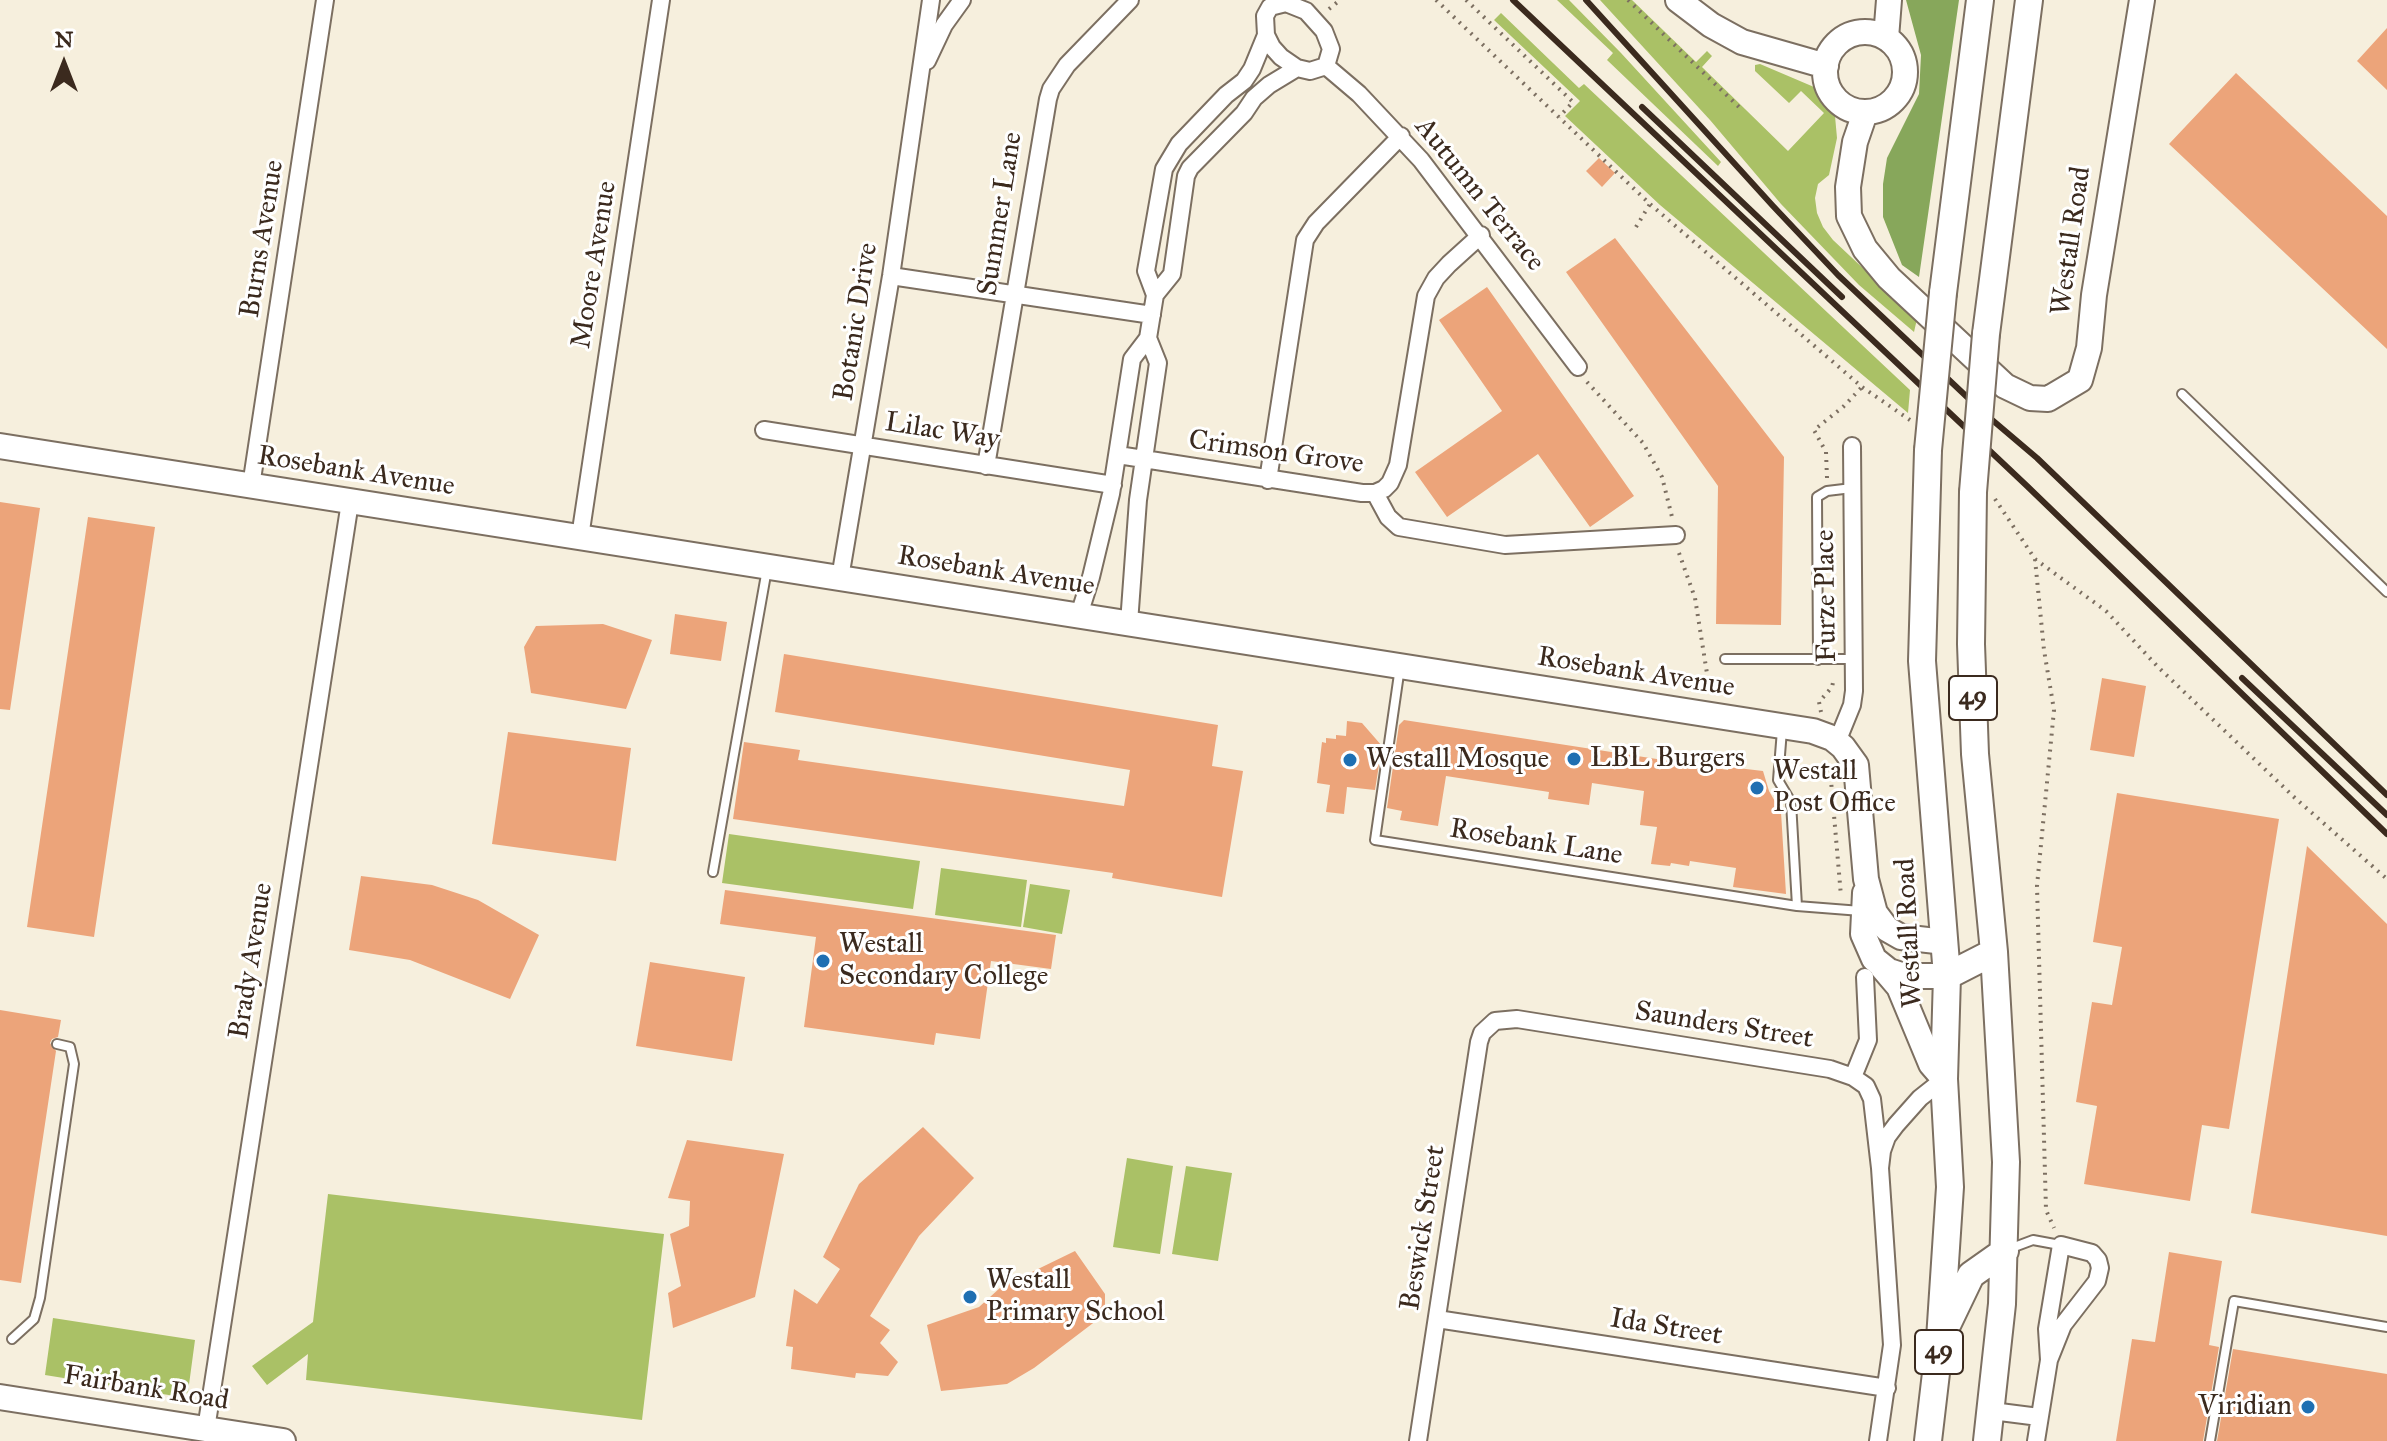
<!DOCTYPE html>
<html>
<head>
<meta charset="utf-8">
<style>
	body { margin:0 }
	#map { position:relative; width:2387px; height:1441px; overflow:hidden; background:#f6efdd; font-family:"IM FELL Great Primer",serif }
	canvas { display:block }
	.north { position:absolute; left:24px; top:24px; width:80px; height:80px; -webkit-text-stroke:6px #fff; paint-order:stroke; rotate:0deg; font-size:22px; font-weight:700; line-height:32px; text-align:center; color:#3b2a1e }
	.north::after { content:''; display:block; margin:auto; width:28px; height:36px; background:#3b2a1e; clip-path:polygon(50% 0,100% 100%,50% 72%,0 100%) }
</style>
</head>
<body>
<div id="map">
<canvas width="2387" height="1441"></canvas>
<div class="north">N</div>
</div>
<script>
const g = document.querySelector('canvas').getContext('2d');
g.lineJoin = 'round';
function paint(path, color) { g.fillStyle = color; g.fill(path, 'evenodd'); }
const shape = rows => new Path2D(rows.map(r => 'M' + r).join(''));
function strokePath(path, color, width, dash) { g.strokeStyle = color; g.lineWidth = width; g.lineCap = dash ? 'butt' : 'round'; g.setLineDash(dash || []); g.stroke(path); }
function label(font, color, halo, rows, align = 'center') {
  g.font = font + ' "IM FELL Great Primer",serif'; g.lineWidth = 6; g.setLineDash([]); g.textBaseline = 'middle'; g.strokeStyle = halo; g.fillStyle = color; for (const [text, x, y, turn = 0] of rows) {
    g.save(); g.translate(x, y); g.rotate((+turn || 0) * Math.PI / 180); g.textAlign = isNaN(turn) ? turn : align; if (halo) g.strokeText(text, 0, 0); g.fillText(text, 0, 0); g.restore();
  }
}
paint(shape([
	[1557,0,1569,0,1621,53,1721,162,1718,166,1607,60,1613,53],
	[1600,0,1632,0,1696,62,1707,51,1712,56,1702,67,1788,151,1824,113,1801,91,1789,103,1755,71,1755,65,1760,64,1814,87,1828,97,1835,116,1837,138,1829,175,1818,184,1815,198,1817,213,1823,227,1833,240,1917,319,1914,332,1859,285,1781,204,1710,120],
	[1501,13,1579,88,1584,84,1910,390,1908,413,1660,205,1565,116,1580,101,1494,20],
	[729,834,920,861,913,909,722,883],
	[941,868,1027,880,1021,927,935,915],
	[1030,884,1070,890,1062,934,1023,927],
	[1127,1158,1173,1166,1160,1254,1113,1247],
	[1186,1166,1232,1173,1218,1261,1172,1254],
	[328,1194,664,1234,642,1420,306,1380,308,1354,267,1385,252,1366,313,1322],
	[53,1318,195,1340,188,1392,181,1397,45,1375]
]), '#aac166');
paint(shape([
	[1906,0,1959,0,1919,277,1902,265,1883,217,1883,184,1887,158,1919,94,1921,55]
]), '#87a75b');
paint(shape([
	[2387,28,2387,90,2357,61],
	[2236,73,2387,216,2387,349,2169,144],
	[1599,158,1615,173,1602,187,1586,171],
	[1615,238,1784,457,1781,625,1716,624,1718,486,1566,272],
	[1487,287,1634,496,1590,527,1538,454,1447,517,1415,472,1502,411,1439,320],
	[0,502,40,508,10,710,0,709],
	[88,517,155,527,94,937,27,927],
	[675,614,727,622,721,661,670,654],
	[603,624,652,640,626,709,531,693,524,647,536,626],
	[784,654,1218,725,1212,766,1243,771,1222,897,1112,878,1113,873,733,819,744,742,800,750,798,760,1124,806,1130,770,775,712],
	[2102,678,2146,686,2134,757,2090,750],
	[1404,720,1728,770,1729,767,1763,771,1769,791,1781,812,1786,894,1733,887,1736,868,1690,861,1689,866,1671,863,1670,866,1651,864,1657,827,1640,825,1644,791,1592,783,1589,805,1548,799,1549,792,1446,776,1438,826,1400,820,1402,811,1387,808,1399,725],
	[1347,721,1362,723,1382,746,1375,790,1347,787,1344,814,1326,812,1330,785,1317,783,1322,742,1326,743,1326,738,1336,739,1336,735,1346,736],
	[508,732,631,748,616,861,492,844],
	[2117,793,2279,819,2229,1129,2202,1125,2190,1201,2084,1184,2097,1106,2076,1102,2092,1002,2112,1005,2122,947,2093,942],
	[2307,846,2387,924,2387,1236,2251,1213],
	[361,876,432,885,478,900,539,935,510,999,410,960,349,950],
	[725,890,1056,935,1051,969,991,961,980,1039,936,1033,934,1045,804,1027,816,937,720,924],
	[650,962,745,977,732,1061,636,1046],
	[0,1010,61,1020,58,1037,52,1039,50,1043,56,1051,21,1283,0,1280],
	[923,1127,974,1178,919,1236,870,1316,890,1330,880,1343,898,1362,888,1376,856,1373,855,1378,791,1369,793,1347,786,1346,794,1289,817,1304,840,1269,823,1257,859,1184],
	[687,1140,784,1154,755,1297,673,1328,668,1293,681,1286,670,1234,689,1226,690,1201,668,1198],
	[1075,1251,1105,1294,1105,1314,1034,1368,1007,1384,941,1391,927,1325,979,1307,1001,1287],
	[2169,1252,2222,1261,2209,1345,2219,1347,2203,1441,2116,1441,2132,1339,2155,1342],
	[2233,1349,2387,1374,2387,1441,2217,1441]
]), '#eca47a');
const lane = shape([
	[2182,394,2387,592],
	[1725,659,1853,659],
	[1818,660,1817,497,1827,491,1852,488],
	[1400,667,1375,840,1797,906,1861,911],
	[1782,730,1778,780,1791,802,1797,906],
	[713,872,767,569],
	[2009,1249,2033,1240,2060,1245],
	[12,1339,34,1319,40,1298,74,1064,70,1047,57,1044],
	[2210,1441,2234,1301,2387,1327]
]);
const street = shape([
	[1286,3,1306,11,1324,31,1331,49,1326,66,1310,71,1297,68,1281,57,1272,47,1266,35,1265,16,1270,7,1286,3],
	[927,61,944,25,962,0],
	[1326,66,1359,94,1421,160,1578,367],
	[891,276,1152,315],
	[1155,295,1146,271,1164,169,1179,144,1226,95,1244,81,1252,69,1266,35],
	[764,430,1113,485],
	[1118,455,1362,493,1375,493,1384,489,1390,483,1398,465,1426,296,1436,278,1449,264,1481,235],
	[986,466,1048,99,1051,89,1067,65,1130,0],
	[1268,480,1305,240,1316,223,1401,136],
	[251,486,325,0],
	[1375,493,1388,517,1399,527,1505,545,1676,535],
	[580,537,661,0],
	[840,578,891,276,931,0],
	[1079,615,1091,577,1111,494,1132,359,1148,338,1155,295,1172,274,1186,176,1190,168,1244,113,1254,98,1269,85,1297,68],
	[1129,623,1138,500,1158,363,1148,338],
	[1837,742,1852,705,1854,691,1852,446],
	[1853,1077,1868,1040,1865,977],
	[1437,1319,1887,1388],
	[1992,1411,2039,1417],
	[206,1429,350,502],
	[1418,1441,1479,1042,1482,1033,1495,1021,1517,1019,1830,1069,1853,1077,1866,1086,1872,1099,1880,1168],
	[1878,1441,1892,1345,1880,1168,1882,1151,1887,1137,1896,1125,1920,1098,1944,1079],
	[2036,1441,2049,1360,2063,1325,2097,1281,2100,1268,2098,1260,2092,1253,2061,1245,2047,1329,2049,1360]
]);
const secondary = shape([
	[1678,0,1711,25,1742,42,1826,66],
	'1825 72a40 40 0 1 1 80 0a40 40 0 1 1-80 0Z',
	[1886,38,1889,0],
	[1865,113,1855,142,1848,187,1849,216,1865,249,1889,278,2005,386,2030,398,2048,399,2080,380,2089,348,2094,295,2142,0],
	[0,446,1813,731,1832,738,1843,747,1856,765,1866,879,1875,913,1887,929,1901,937,1945,942],
	[1865,893,1863,934,1874,959,1889,971,1904,976,1947,976],
	[1882,967,1899,987,1931,1064,1944,1079],
	[0,1397,283,1441]
]);
const primary = shape([
	[1943,293,1980,0],
	[1986,334,2029,0],
	[1973,492,1971,644,1975,754,1994,952,2006,1162,2002,1304,1987,1441],
	[1947,976,1994,952],
	[1947,1325,1971,1275,2005,1251],
	[1928,1441,1940,1339,1950,1187,1944,1079,1947,976,1922,661,1928,450]
]);
strokePath(lane, '#7c6f61', 12);
strokePath(street, '#7c6f61', 20);
strokePath(secondary, '#7c6f61', 28);
strokePath(primary, '#7c6f61', 30);
strokePath(shape([
	[1436,0,1650,204,1862,387,1910,420],
	[1466,0,1573,102,1559,117],
	[1628,0,1742,110],
	[1329,9,1340,0],
	[1636,227,1650,204],
	[1587,382,1643,443,1662,477,1672,517],
	[1827,478,1826,452,1814,430,1843,407,1862,387],
	[1995,499,2035,559,2106,611,2158,667,2295,798,2387,879],
	[1679,553,1695,598,1709,686],
	[2035,559,2044,650,2054,710,2037,886,2046,1210,2054,1228],
	[1821,712,1819,702,1832,687,1834,678],
	[1830,769,1841,896]
]), '#7c6f61', 4, [2, 6]);
strokePath(lane, '#fff', 8);
strokePath(street, '#fff', 16);
strokePath(secondary, '#fff', 24);
strokePath(primary, '#fff', 26);
strokePath(shape([
	[1513,0,2027,486,2387,834],
	[1586,0,1773,206,1838,275,1984,413,2037,458,2387,795],
	[1642,107,1842,297],
	[2242,678,2387,815]
]), '#3b2a1e', 6);
const primaryBridge = shape([
	[1928,450,1943,293],
	[1973,492,1986,334]
]);
strokePath(primaryBridge, '#7c6f61', 30, []);
strokePath(primaryBridge, '#fff', 26);
for (const [x, y, r, color] of [
	[1574,759,8,"#1f6fb2"],
	[1350,760,8,"#1f6fb2"],
	[1757,788,8,"#1f6fb2"],
	[823,961,8,"#1f6fb2"],
	[970,1297,8,"#1f6fb2"],
	[2308,1407,8,"#1f6fb2"]
]) { const dot = new Path2D(); dot.arc(x, y, r, 0, 2 * Math.PI); g.fillStyle = color; g.fill(dot); strokePath(dot, '#fff', 3); }
for (const [x, y, w] of [
	[1973,698,48],
	[1939,1352,48]
]) { const box = new Path2D(); box.roundRect(x - w / 2, y - 22, w, 44, 6); g.fillStyle = '#fff'; g.fill(box); strokePath(box, '#3b2a1e', 2); }
label('bold 26px', '#3b2a1e', null, [
	["49",1973,698],
	["49",1939,1352]
]);
label('28px', '#3b2a1e', '#fff', [
	["Autumn Terrace",1479,195,51],
	["Summer Lane",1001,214,-81],
	["Burns Avenue",263,239,-81],
	["Westall Road",2072,241,-82],
	["Moore Avenue",595,265,-81],
	["Botanic Drive",857,322,-81],
	["Lilac Way",942,432,9],
	["Crimson Grove",1276,453,8],
	["Rosebank Avenue",356,472,9],
	["Rosebank Avenue",996,572,9],
	["Furze Place",1827,596,-91],
	["Rosebank Avenue",1636,673,9],
	["Rosebank Lane",1536,843,9],
	["Westall Road",1910,933,-93],
	["Brady Avenue",252,961,-81],
	["Saunders Street",1724,1026,9],
	["Beswick Street",1424,1228,-81],
	["Ida Street",1666,1328,9],
	["Fairbank Road",146,1389,9]
]);
label('28px', '#3b2a1e', '#fff', [
	["LBL Burgers",1590,759],
	["Westall Mosque",1366,760],
	["Westall",1773,772],
	["Post Office",1773,804],
	["Westall",839,945],
	["Secondary College",839,977],
	["Westall",986,1281],
	["Primary School",986,1313],
	["Viridian",2292,1407,"right"]
], 'left');
</script>
</body>
</html>
